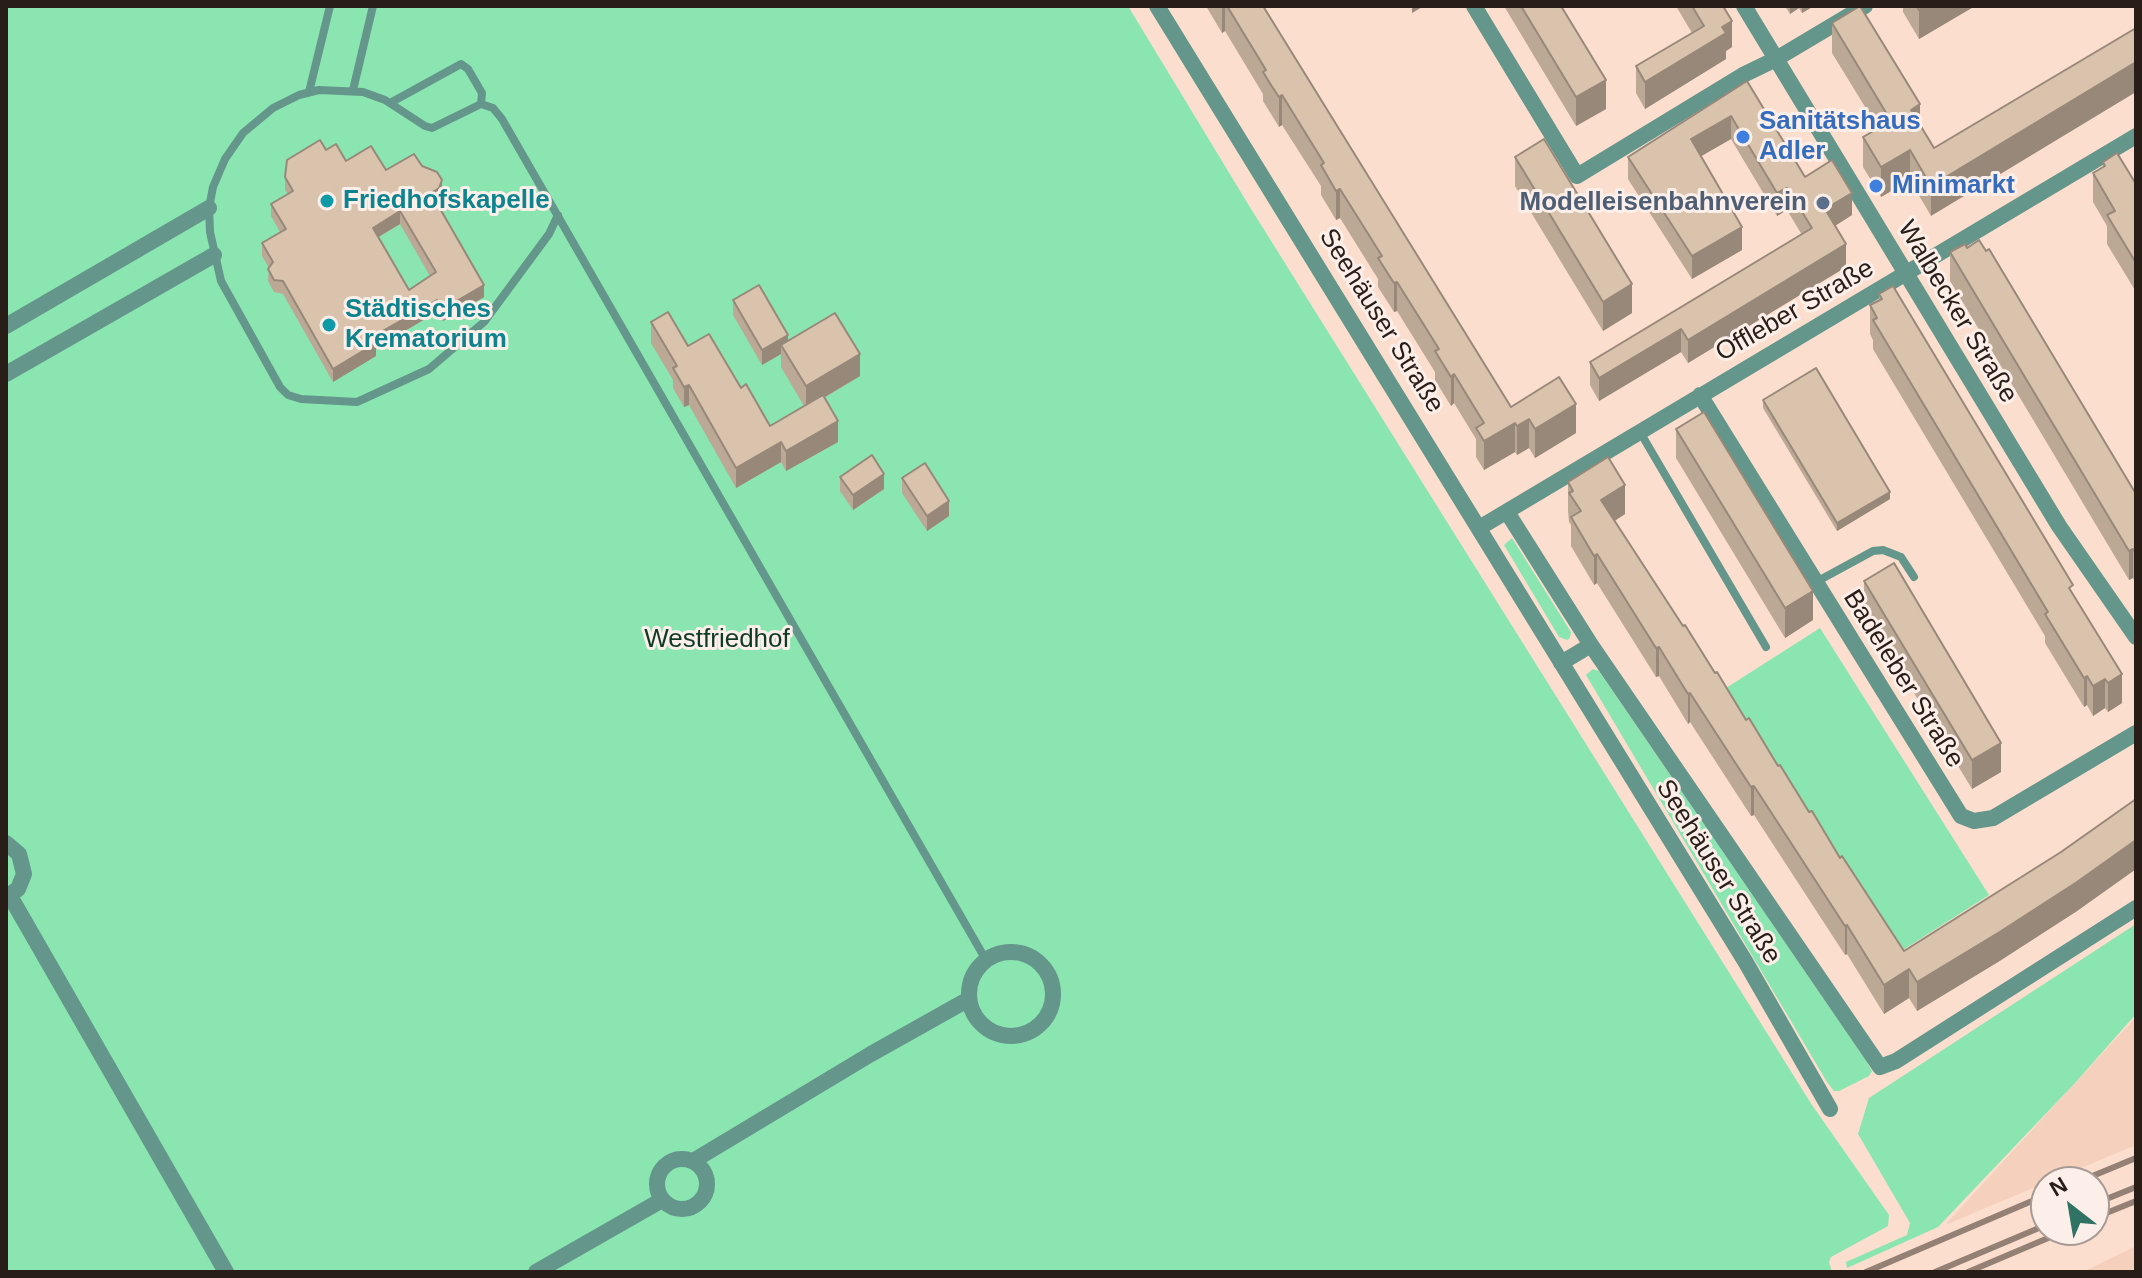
<!DOCTYPE html>
<html>
<head>
<meta charset="utf-8">
<style>
	body { margin:0 }
	#map { position:relative; width:2142px; height:1278px; overflow:hidden; background:#fcdece; font-family:Arial,sans-serif }
	canvas { display:block }
	.frame { position:absolute; inset:0; border:8px solid #281d17; pointer-events:none }
	.north { position:absolute; left:2030px; top:1166px; width:80px; height:80px; box-sizing:border-box; background:#fcefe9; border:2px solid #a79b95; border-radius:50%; rotate:329deg; font-size:22px; font-weight:700; line-height:32px; text-align:center; color:#281d17 }
	.north::after { content:''; display:block; margin:auto; width:28px; height:36px; background:#307263; clip-path:polygon(50% 0,100% 100%,50% 72%,0 100%) }
</style>
</head>
<body>
<div id="map">
<canvas width="2142" height="1278"></canvas>
<div class="frame"></div>
<div class="north">N</div>
</div>
<script>
const g = document.querySelector('canvas').getContext('2d');
g.lineJoin = 'round';
function paint(path, color) { g.fillStyle = color; g.fill(path, 'evenodd'); }
const shape = rows => new Path2D(rows.map(r => 'M' + r).join(''));
function strokePath(path, color, width, dash) { g.strokeStyle = color; g.lineWidth = width; g.lineCap = dash ? 'butt' : 'round'; g.setLineDash(dash || []); g.stroke(path); }
function label(font, color, halo, rows, align = 'center') {
  g.font = font + ' Arial,sans-serif'; g.lineWidth = 6; g.setLineDash([]); g.textBaseline = 'middle'; g.strokeStyle = halo; g.fillStyle = color; for (const [text, x, y, turn = 0] of rows) {
    g.save(); g.translate(x, y); g.rotate((+turn || 0) * Math.PI / 180); g.textAlign = isNaN(turn) ? turn : align; if (halo) g.strokeText(text, 0, 0); g.fillText(text, 0, 0); g.restore();
  }
}
paint(shape([
	[2136,1017,2136,1145,1945,1225,2075,1083],
	[2136,1246,2136,1272,2083,1272]
]), '#f5d0bd');
paint(shape([
	[6,6,1128,6,1248,204,1812,1105,1889,1215,1888,1226,1831,1257,1829,1262,1832,1272,6,1272],
	[1512,538,1571,632,1570,638,1567,640,1559,637,1504,545],
	[1820,628,1989,895,1895,955,1726,688],
	[1593,669,1599,671,1865,1059,1872,1071,1869,1076,1839,1091,1834,1091,1827,1082,1586,675],
	[2136,924,2136,1014,2075,1083,1938,1227,1847,1268,1846,1262,1907,1235,1910,1223,1858,1134,1869,1098]
]), '#8ae5b1');
strokePath(shape([
	[353,90,373,6],
	[309,92,330,6],
	[390,103,461,64,468,69,482,93,481,104,432,128,425,126,385,100,363,92,319,90,299,95,273,108,243,133,225,159,213,187,209,208,210,232,221,281,280,387,288,395,301,399,357,402,429,369,484,322,549,234,558,215],
	[481,104,493,108,502,119,986,960],
	[1640,432,1766,647],
	[1816,582,1873,551,1883,550,1901,557,1914,577]
]), '#64968b', 8);
strokePath(shape([
	[1157,6,1745,961,1830,1109],
	[1474,6,1577,176,1743,75,1776,59,1865,6],
	[1744,6,2059,526,2136,637],
	[6,326,209,208],
	[6,374,214,255],
	[1700,395,1961,816,1974,821,1993,818,2136,733],
	[1507,512,1591,645,1880,1067,1896,1061,2136,908],
	[1479,528,2136,136],
	[1561,663,1591,645],
	[6,843,19,854,24,874,18,889,6,897],
	[10,896,226,1272],
	'969 994a42 42 0 1 1 84 0a42 42 0 1 1-84 0Z',
	'657 1184a25 25 0 1 1 50 0a25 25 0 1 1-50 0Z',
	[693,1161,871,1054,969,999],
	[536,1272,662,1200]
]), '#64968b', 16);
strokePath(shape([
	[2078,1182,2136,1158],
	[2094,1204,2136,1187],
	[2094,1218,2136,1201],
	[1866,1272,2046,1195],
	[1935,1272,2046,1225],
	[1968,1272,2067,1230]
]), '#948075', 6);
paint(shape([
	[1206,6,1263,6,1511,407,1576,433,1535,458,1529,448,1517,455,1515,452,1484,470,1476,457,1476,439,1454,403,1451,406,1435,380,1435,372,1397,311,1394,312,1378,287,1378,279,1340,218,1336,220,1321,195,1321,186,1282,125,1279,127,1263,101,1263,94,1225,31,1222,33],
	[1504,6,1561,6,1606,109,1576,126],
	[1676,6,1723,6,1732,47,1726,51,1726,59,1645,109,1636,93,1636,66,1692,33],
	[1785,6,1814,6,1802,13,1799,8,1790,14],
	[1903,6,1975,6,1919,39,1903,12],
	[1832,23,1920,125,1934,148,1931,216,1910,180,1881,197,1863,167,1863,137,1878,128,1832,53],
	[1747,81,1805,177,1852,215,1835,226,1846,267,1688,363,1681,352,1599,401,1590,385,1590,362,1802,235,1787,210,1777,216,1731,139,1701,156,1742,250,1692,279,1628,179,1628,157],
	[326,150,346,161,386,170,422,166,442,193,439,201,436,203,484,297,443,321,437,312,376,348,376,356,333,382,283,294,274,292,268,281,269,268,262,256,262,243,280,232,271,216,271,204,288,194,285,190,285,177],
	[400,224,430,276,409,290,379,237],
	[1515,157,1632,313,1603,331,1515,186],
	[2103,162,2136,184,2136,292,2107,244,2107,226,2093,202,2093,173,2103,167],
	[1950,252,2136,494,2136,582,2133,578,2129,580,1950,281],
	[1879,294,2073,594,2122,703,2108,712,2105,708,2093,716,2087,705,2084,707,2045,643,2045,636,1873,349,1873,340,1870,334,1870,305,1879,300],
	[733,300,788,341,860,376,824,398,838,442,786,471,781,462,736,488,689,405,684,407,673,388,673,380,651,343,651,322,688,346,741,388,770,426,804,406,781,367,781,354,762,365,733,315],
	[1763,400,1890,499,1837,531,1763,408],
	[1676,429,1813,620,1785,638,1676,458],
	[840,477,884,489,853,510,840,491],
	[902,478,949,516,927,531,902,493],
	[1568,482,1625,514,1615,521,1683,626,1904,951,2061,852,2136,799,2136,869,2077,911,1998,962,1917,1011,1909,998,1884,1014,1847,954,1845,955,1754,815,1751,816,1690,722,1688,724,1659,676,1656,677,1597,583,1594,585,1571,546,1571,525,1569,522,1568,511],
	[1864,581,2001,772,1972,789,1864,610]
]), '#bba895');
paint(shape([
	[1222,6,1225,6,1225,31,1222,33],
	[1412,6,1424,6,1412,13],
	[1721,6,1732,21,1732,47,1726,51,1726,59,1645,109,1645,82,1722,35],
	[1790,6,1799,6,1799,8,1790,14],
	[1802,6,1814,6,1802,13],
	[1927,6,1975,6,1919,39,1919,10],
	[2136,62,2136,92,1931,216,1931,186],
	[1606,80,1606,109,1576,126,1576,97],
	[1282,95,1282,125,1279,127,1279,97],
	[1920,104,1920,134,1911,110],
	[1731,116,1731,139,1691,162,1691,139],
	[1910,150,1910,180,1881,197,1881,167],
	[442,180,442,193,439,201,431,206,431,193],
	[1787,188,1787,210,1777,216,1777,193],
	[1340,189,1340,218,1336,220,1336,191],
	[1852,193,1852,215,1825,232,1825,209],
	[400,211,400,224,373,240,373,228],
	[1742,227,1742,250,1692,279,1692,256],
	[1846,244,1846,267,1688,363,1688,340],
	[1397,282,1397,311,1394,312,1394,283],
	[1632,284,1632,313,1603,331,1603,302],
	[484,285,484,297,443,321,443,309],
	[437,300,437,312,376,348,376,356,333,382,333,369,372,337],
	[1681,329,1681,352,1599,401,1599,378],
	[788,335,788,349,781,345,781,354,762,365,762,350],
	[860,354,860,376,806,408,806,386],
	[1454,374,1454,403,1451,406,1451,377],
	[689,385,689,405,684,407,684,387],
	[1576,404,1576,433,1535,458,1535,429],
	[1529,419,1529,448,1517,455,1517,426],
	[838,421,838,442,786,471,786,451],
	[1515,423,1515,452,1484,470,1484,441],
	[781,442,781,462,736,488,736,468],
	[884,474,884,489,853,510,853,495],
	[1625,485,1625,514,1601,529,1601,500],
	[1890,492,1890,499,1837,531,1837,523],
	[949,501,949,516,927,531,927,516],
	[2133,549,2133,578,2129,580,2129,551],
	[1597,554,1597,583,1594,585,1594,556],
	[1813,591,1813,620,1785,638,1785,608],
	[1659,647,1659,676,1656,677,1656,648],
	[2122,674,2122,703,2108,712,2108,683],
	[2087,676,2087,705,2084,707,2084,678],
	[2105,679,2105,708,2093,716,2093,686],
	[1690,693,1690,722,1688,724,1688,694],
	[2001,743,2001,772,1972,789,1972,760],
	[1754,786,1754,815,1751,816,1751,787],
	[2136,840,2136,869,2077,911,1998,962,1917,1011,1917,982],
	[1847,925,1847,954,1845,955,1845,926],
	[1909,969,1909,998,1884,1014,1884,985]
]), '#988879');
const building = shape([
	[1227,6,1263,6,1511,407,1559,377,1576,404,1535,429,1529,419,1517,426,1515,423,1484,441,1476,428,1484,423,1454,374,1451,377,1435,351,1439,349,1397,282,1394,283,1378,258,1382,256,1340,189,1336,191,1321,165,1324,163,1282,95,1279,97,1271,85,1263,72,1266,70,1227,6],
	[1521,6,1561,6,1606,80,1576,97,1521,6],
	[1692,6,1723,6,1732,21,1722,27,1726,33,1645,82,1636,66,1704,26,1692,6],
	[1860,6,1920,104,1911,110,1934,148,2136,28,2136,62,1931,186,1910,150,1881,167,1863,137,1891,121,1832,23,1860,6],
	[1917,6,1927,6,1919,10,1917,6],
	[1747,81,1805,177,1832,160,1852,193,1825,209,1846,244,1688,340,1681,329,1599,378,1590,362,1812,228,1787,188,1777,193,1731,116,1691,139,1742,227,1692,256,1628,157,1747,81],
	[1544,139,1632,284,1603,302,1515,157,1544,139],
	[320,140,326,150,336,144,346,161,371,146,386,170,414,154,422,166,437,172,442,180,439,188,431,193,484,285,443,309,437,300,372,337,376,343,333,369,283,281,274,280,268,269,273,262,262,243,286,229,271,204,293,191,285,177,287,160,320,140],
	[400,211,436,272,409,290,373,228,400,211],
	[2117,153,2136,184,2136,263,2107,215,2115,211,2093,173,2105,166,2103,162,2117,153],
	[1979,240,1986,251,1989,249,2136,494,2136,553,2133,549,2129,551,1950,252,1965,244,1967,248,1979,240],
	[759,285,788,335,762,350,733,300,759,285],
	[1893,286,2073,585,2069,588,2122,674,2108,683,2105,679,2093,686,2087,676,2084,678,2045,614,2048,612,1873,320,1877,318,1870,305,1882,299,1879,294,1893,286],
	[668,312,688,346,709,334,741,388,746,384,770,426,823,395,838,421,786,451,781,442,736,468,689,385,684,387,673,368,677,366,651,322,668,312],
	[835,313,860,354,806,386,781,345,835,313],
	[1816,368,1890,492,1837,523,1763,400,1816,368],
	[1704,412,1813,591,1785,608,1676,429,1704,412],
	[872,455,884,474,853,495,840,477,872,455],
	[1608,457,1625,485,1601,500,1683,626,1685,625,1715,673,1717,672,1746,720,1749,718,1778,766,1780,765,1809,812,1812,811,1840,858,1842,856,1904,951,2061,852,2136,799,2136,840,2077,882,1998,933,1917,982,1909,969,1884,985,1847,925,1845,926,1754,786,1751,787,1690,693,1688,694,1659,647,1656,648,1597,554,1594,556,1571,517,1581,511,1569,493,1573,491,1568,482,1608,457],
	[925,463,949,501,927,516,902,478,925,463],
	[1894,563,2001,743,1972,760,1864,581,1894,563]
]);
paint(building, '#d9c3ad');
strokePath(building, '#988879', 2);
for (const [x, y, r, color] of [
	[1743,137,8,"#3f7fe0"],
	[1876,186,8,"#3f7fe0"],
	[327,201,8,"#0f9aa8"],
	[1823,203,8,"#5c6f8a"],
	[329,325,8,"#0f9aa8"]
]) { const dot = new Path2D(); dot.arc(x, y, r, 0, 2 * Math.PI); g.fillStyle = color; g.fill(dot); strokePath(dot, '#fcefe9', 3); }
label('bold 26px', '#366cbe', '#fcefe9', [
	["Sanitätshaus",1759,122],
	["Adler",1759,152],
	["Minimarkt",1892,186]
], 'left');
label('bold 26px', '#0d838f', '#fcefe9', [
	["Friedhofskapelle",343,201],
	["Städtisches",345,310],
	["Krematorium",345,340]
], 'left');
label('bold 26px', '#4e5e75', '#fcefe9', [
	["Modelleisenbahnverein",1807,203]
], 'right');
label('26px', '#281d17', '#fcefe9', [
	["Offleber Straße",1795,311,-30],
	["Walbecker Straße",1957,312,59],
	["Seehäuser Straße",1381,321,58],
	["Badeleber Straße",1903,679,58],
	["Seehäuser Straße",1718,872,58]
]);
label('26px', '#0f3b25', '#fcefe9', [
	["Westfriedhof",717,640]
]);
</script>
</body>
</html>
